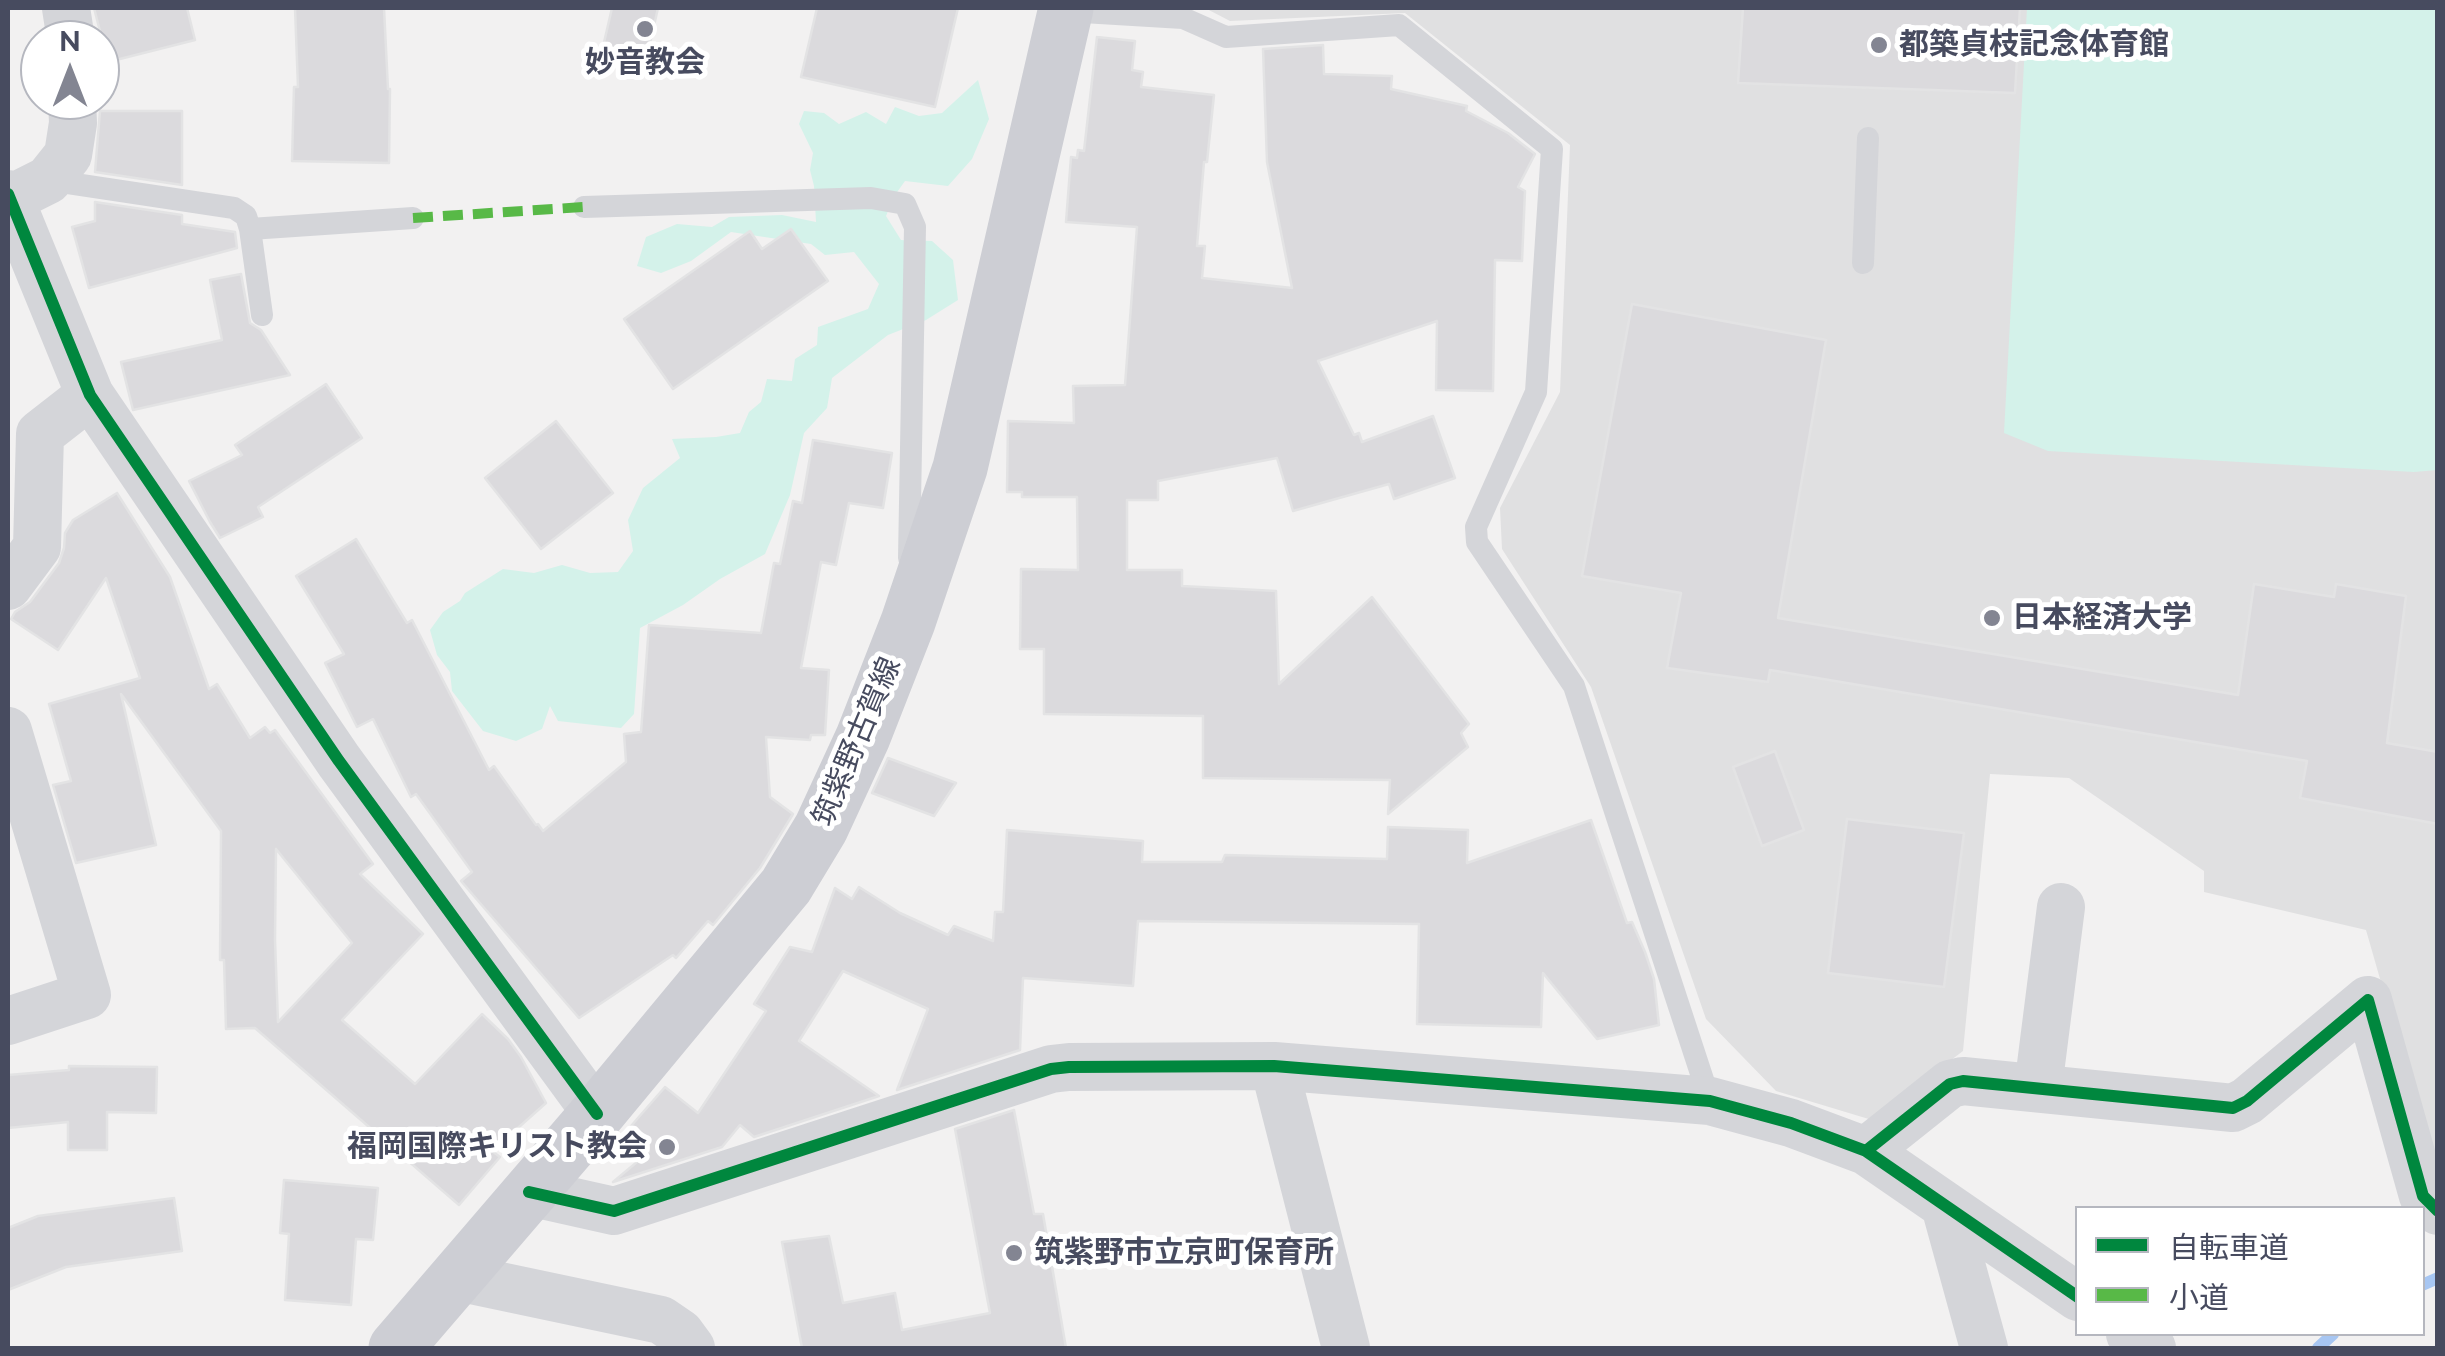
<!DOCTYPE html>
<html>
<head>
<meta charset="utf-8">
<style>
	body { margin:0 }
	#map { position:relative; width:2445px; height:1356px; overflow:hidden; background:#f2f1f1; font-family:Raleway,"Noto Sans JP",sans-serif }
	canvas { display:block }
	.frame { position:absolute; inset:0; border:10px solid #474b5f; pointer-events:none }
	.legend { position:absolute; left:2075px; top:1206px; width:350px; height:130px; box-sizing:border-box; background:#fff; border:2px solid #b5b7bf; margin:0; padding:12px 18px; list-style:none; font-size:30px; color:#474b5f }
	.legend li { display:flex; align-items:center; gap:20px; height:50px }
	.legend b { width:50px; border:2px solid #b5b7bf }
	.north { position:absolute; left:20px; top:20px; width:100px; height:100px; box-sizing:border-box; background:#fff; border:2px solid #b5b7bf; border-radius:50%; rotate:0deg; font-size:28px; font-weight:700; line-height:40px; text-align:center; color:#474b5f }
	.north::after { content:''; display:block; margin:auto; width:35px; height:45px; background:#838592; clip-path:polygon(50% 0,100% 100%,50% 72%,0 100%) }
</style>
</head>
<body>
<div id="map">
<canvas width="2445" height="1356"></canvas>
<div class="frame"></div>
<ul class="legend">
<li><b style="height:12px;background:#00873e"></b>自転車道</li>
<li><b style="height:12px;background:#58b947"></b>小道</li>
</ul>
<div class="north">N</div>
</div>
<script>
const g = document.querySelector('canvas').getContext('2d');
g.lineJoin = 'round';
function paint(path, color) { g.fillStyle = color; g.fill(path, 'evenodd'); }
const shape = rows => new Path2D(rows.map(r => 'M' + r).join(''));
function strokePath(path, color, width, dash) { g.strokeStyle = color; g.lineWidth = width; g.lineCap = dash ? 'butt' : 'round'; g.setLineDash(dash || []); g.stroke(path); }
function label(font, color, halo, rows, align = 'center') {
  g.font = font + ' Raleway,"Noto Sans JP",sans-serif'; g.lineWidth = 10; g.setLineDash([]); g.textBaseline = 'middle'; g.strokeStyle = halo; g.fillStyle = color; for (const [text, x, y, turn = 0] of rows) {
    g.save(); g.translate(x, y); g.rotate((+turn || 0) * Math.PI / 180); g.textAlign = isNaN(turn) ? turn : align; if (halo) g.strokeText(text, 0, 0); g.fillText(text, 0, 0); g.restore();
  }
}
paint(shape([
	[1205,8,2437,8,2437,1170,2434,1167,2366,930,2204,892,2204,871,2069,778,1990,774,1963,1051,1872,1120,1776,1091,1706,1019,1591,687,1502,549,1500,508,1560,392,1570,145,1405,13,1230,21]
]), '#e0e0e1');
paint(shape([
	[2027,8,2437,8,2437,470,2414,472,2048,451,2004,433],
	[978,80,989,119,972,159,948,186,905,181,895,195,886,216,901,240,932,241,953,260,958,300,926,320,888,335,832,378,827,408,804,433,790,495,765,554,720,579,683,605,640,628,634,714,621,728,558,721,550,706,542,729,516,741,483,731,452,691,450,672,437,655,430,630,443,612,460,601,465,593,503,569,534,573,562,565,590,573,618,572,633,551,628,520,643,488,680,458,672,439,716,437,740,433,749,412,761,402,767,379,792,381,795,359,817,345,818,327,868,309,879,284,854,252,825,255,811,244,731,232,691,261,661,273,637,266,646,237,677,224,712,227,729,217,782,215,816,222,814,186,810,170,813,153,799,124,804,111,824,113,839,124,866,112,886,124,895,107,919,116,942,113]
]), '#d4f2ea');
strokePath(shape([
	[2422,1285,2438,1278],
	[2318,1348,2333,1334]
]), '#a7c6f2', 12);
const building = shape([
	[94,8,187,8,195,40,108,62,94,8],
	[295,8,384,8,388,89,390,89,389,163,292,161,294,87,298,87,295,8],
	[612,8,658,8,646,61,602,51,612,8],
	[817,8,958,8,935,107,801,77,817,8],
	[1743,8,2020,8,2015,93,1738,83,1743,8],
	[1097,37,1135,41,1132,70,1143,72,1141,87,1214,95,1207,162,1204,162,1197,246,1205,246,1202,278,1292,288,1267,162,1263,49,1323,45,1324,74,1392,76,1391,89,1467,106,1466,111,1508,133,1535,154,1518,187,1525,191,1522,261,1495,260,1493,391,1436,390,1437,321,1318,361,1354,435,1359,433,1362,442,1433,416,1455,478,1394,499,1389,484,1293,511,1277,458,1158,481,1158,500,1127,500,1127,570,1182,570,1182,586,1276,591,1279,684,1372,597,1469,724,1461,733,1468,747,1388,814,1390,780,1203,778,1203,716,1044,714,1044,649,1020,649,1021,569,1078,570,1077,497,1022,497,1022,492,1007,492,1008,421,1074,423,1073,386,1125,385,1137,227,1066,222,1071,157,1077,158,1078,150,1084,151,1097,37],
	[100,111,182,111,182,185,95,172,100,111],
	[95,202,182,215,182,224,235,232,237,248,89,288,72,227,95,221,95,202],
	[791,229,828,281,673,389,624,319,750,231,762,249,791,229],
	[241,274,250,323,261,330,290,375,133,410,121,362,222,340,210,280,241,274],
	[1632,304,1826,340,1778,618,2238,695,2254,584,2334,597,2336,584,2406,596,2387,743,2438,752,2438,824,2300,798,2307,761,1770,670,1768,682,1667,668,1681,593,1582,576,1632,304],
	[326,384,362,438,258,507,263,517,220,538,210,522,189,481,242,455,235,445,326,384],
	[556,421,613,493,541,549,485,478,556,421],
	[813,440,892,453,883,508,849,503,836,565,821,562,801,668,829,670,825,735,811,735,810,740,766,737,770,797,793,814,760,868,713,925,708,921,676,958,673,955,579,1018,461,881,472,872,416,794,411,797,373,719,357,727,325,663,344,654,296,576,356,539,407,623,412,620,489,770,494,766,536,825,538,824,543,831,626,762,624,734,641,732,649,625,761,633,774,563,780,564,793,501,802,503,813,440],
	[117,493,170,577,209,689,217,684,250,738,265,727,270,733,275,730,373,864,360,874,423,934,342,1020,415,1084,482,1014,508,1039,521,1057,546,1103,492,1151,500,1157,459,1205,255,1028,226,1029,224,960,220,960,221,831,121,694,156,845,76,863,53,785,71,781,49,704,140,678,106,578,58,650,11,619,15,612,30,602,59,563,64,548,65,533,73,520,117,493],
	[276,849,352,943,278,1022,275,940,276,849],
	[1775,751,1804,830,1762,846,1733,767,1775,751],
	[888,758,956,783,934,816,872,793,888,758],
	[1847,819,1964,833,1944,987,1828,973,1847,819],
	[1591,820,1627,923,1632,922,1645,952,1654,979,1659,1025,1597,1039,1543,973,1541,1027,1417,1024,1419,924,1138,921,1133,986,1023,978,1020,1050,897,1090,928,1009,843,971,799,1041,879,1096,754,1137,740,1125,722,1147,613,1182,649,1152,631,1126,665,1087,698,1113,766,1011,754,1004,790,947,812,952,835,888,852,899,859,887,900,913,948,935,954,926,993,941,995,912,1003,912,1007,830,1143,841,1142,862,1222,862,1225,855,1387,859,1388,827,1468,830,1467,863,1591,820],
	[69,1066,157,1067,156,1113,107,1112,107,1150,68,1150,68,1122,8,1128,8,1075,69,1070,69,1066],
	[1014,1110,1034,1214,1043,1214,1066,1348,802,1348,782,1242,829,1236,843,1303,895,1293,902,1330,990,1313,955,1129,1014,1110],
	[284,1180,378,1188,373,1240,356,1239,351,1305,285,1300,289,1234,280,1233,284,1180],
	[174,1198,182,1251,66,1267,8,1290,8,1228,38,1216,174,1198]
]);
paint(building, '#dbdadd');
strokePath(building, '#e3e3e4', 2.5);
strokePath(shape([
	[1066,11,1183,18,1226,37,1399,25,1552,149,1536,392,1476,527,1477,542,1574,686,1710,1101],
	[48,180,234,208,246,216,250,229,262,315],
	[584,207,871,198,905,204,915,227,909,558],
	[250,229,413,218],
	[1863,263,1868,138]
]), '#d4d5d9', 22);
strokePath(shape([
	[66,8,71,40],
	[8,194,90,395,339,761,597,1114],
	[10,199,48,180,68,155,73,123,72,100],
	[8,586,37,547,40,434,90,395],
	[8,731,87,995,8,1021],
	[1274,1066,1346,1348],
	[2038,1088,2061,907],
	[1866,1151,1950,1084,1963,1081,2233,1108,2247,1101,2368,1000,2423,1196,2438,1211],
	[529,1192,614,1211,1051,1069,1069,1067,1274,1066,1710,1101,1791,1123,1866,1151,2078,1297],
	[1945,1206,1984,1348],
	[457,1277,661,1320,680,1333,691,1348],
	[2130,1334,2152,1348]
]), '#d4d5d9', 48);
strokePath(shape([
	[396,1348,597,1114,786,886,821,828,863,737,908,622,960,468,1066,8]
]), '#cdced4', 55);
strokePath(shape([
	[413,218,584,207]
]), '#58b947', 10, [20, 10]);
strokePath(shape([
	[8,194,90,395,339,761,597,1114],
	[1866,1151,1950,1084,1963,1081,2233,1108,2247,1101,2368,1000,2423,1196,2438,1211],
	[529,1192,614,1211,1051,1069,1069,1067,1274,1066,1710,1101,1791,1123,1866,1151,2078,1297]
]), '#00873e', 12);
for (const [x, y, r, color] of [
	[645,29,10,"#838592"],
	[1879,45,10,"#838592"],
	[1992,618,10,"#838592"],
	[667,1147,10,"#838592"],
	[1014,1253,10,"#838592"]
]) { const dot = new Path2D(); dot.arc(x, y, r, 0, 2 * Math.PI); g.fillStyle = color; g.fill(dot); strokePath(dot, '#fff', 4); }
label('bold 30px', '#474b5f', '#fff', [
	["都築貞枝記念体育館",1899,45],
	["妙音教会",645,63,"center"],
	["日本経済大学",2012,618],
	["福岡国際キリスト教会",647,1147,"right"],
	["筑紫野市立京町保育所",1034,1253]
], 'left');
label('30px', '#474b5f', '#fff', [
	["筑紫野古賀線",857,742,-67]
]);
</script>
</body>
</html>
